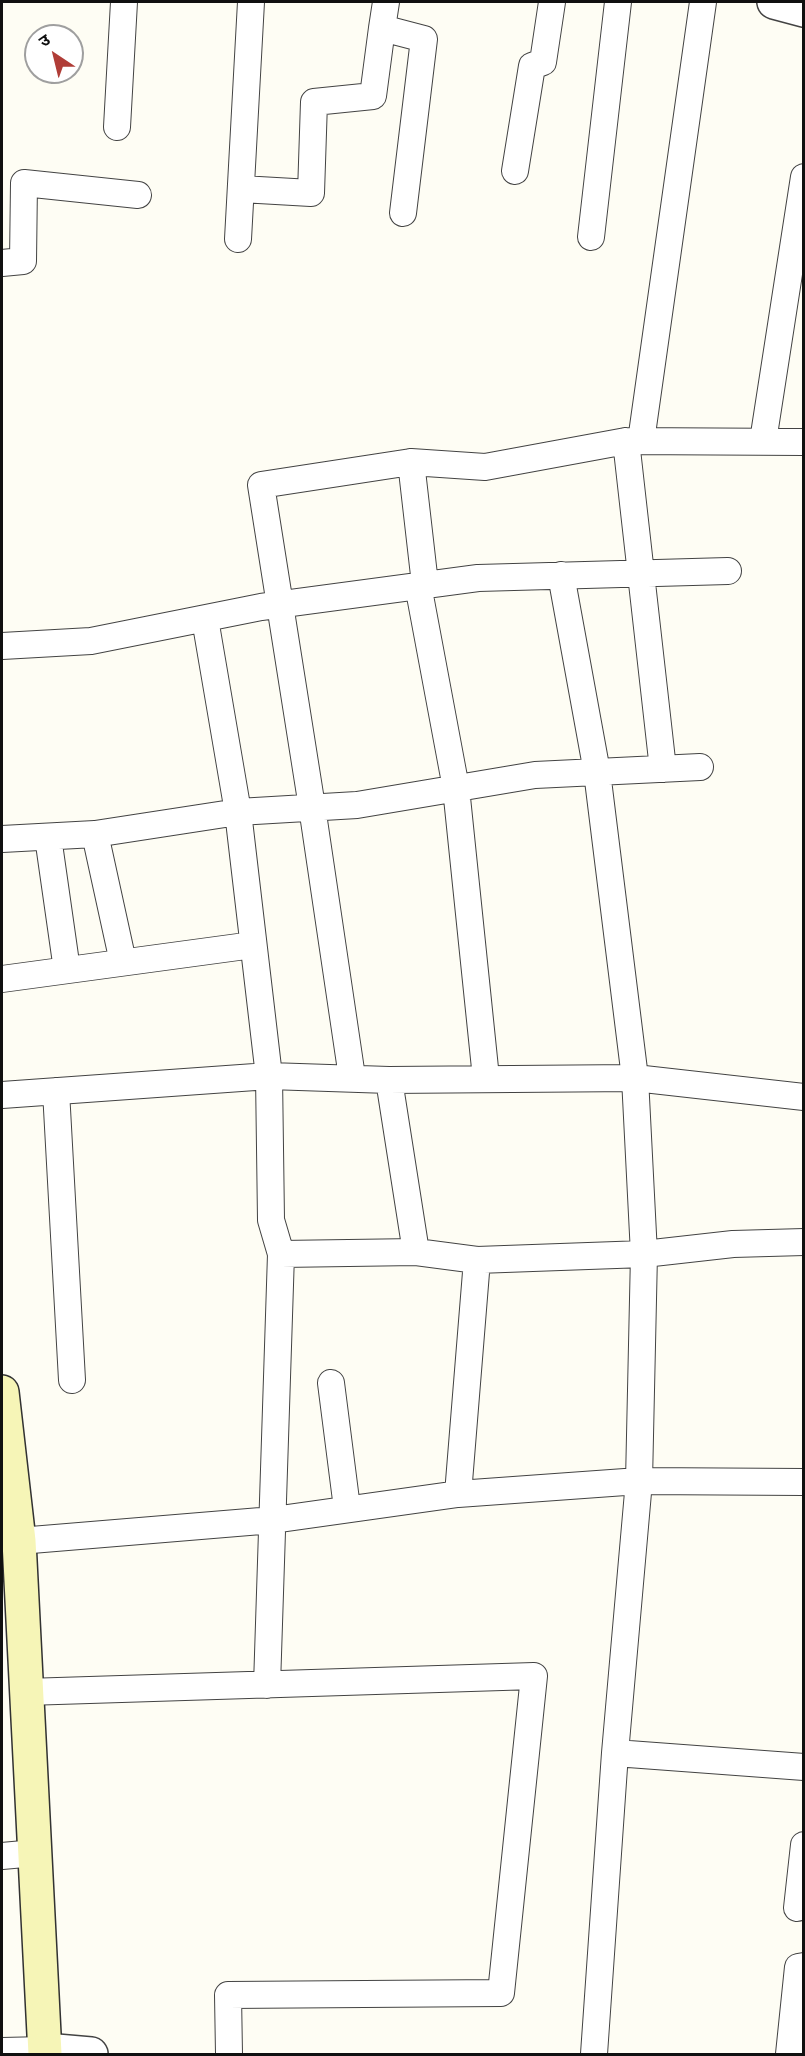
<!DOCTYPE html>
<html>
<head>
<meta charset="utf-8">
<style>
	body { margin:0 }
	#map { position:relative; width:805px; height:2056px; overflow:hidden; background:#fefdf4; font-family:Bitter,"Noto Sans Devanagari",serif }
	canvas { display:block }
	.frame { position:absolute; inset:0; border:3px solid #101010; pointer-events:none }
	.north { position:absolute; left:24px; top:24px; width:60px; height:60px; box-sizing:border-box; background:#fff; border:2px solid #9f9f9f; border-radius:50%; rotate:325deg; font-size:16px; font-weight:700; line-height:24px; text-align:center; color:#101010 }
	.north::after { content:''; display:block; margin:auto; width:21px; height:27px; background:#b03d37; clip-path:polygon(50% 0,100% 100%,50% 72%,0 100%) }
</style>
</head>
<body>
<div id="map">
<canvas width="805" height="2056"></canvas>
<div class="frame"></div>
<div class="north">उ</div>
</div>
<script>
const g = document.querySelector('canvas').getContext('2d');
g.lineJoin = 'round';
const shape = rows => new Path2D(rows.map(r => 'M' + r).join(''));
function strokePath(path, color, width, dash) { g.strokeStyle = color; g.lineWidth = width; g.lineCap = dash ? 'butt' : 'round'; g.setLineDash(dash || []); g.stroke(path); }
const minor = shape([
	[386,2,382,28,424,39,403,213],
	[117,127,124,2],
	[515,171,532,66,543,62,552,2],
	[241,189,311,193,314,102,373,96,382,28],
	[591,237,618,2],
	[238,239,251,2],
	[2,263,23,261,24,183,138,195],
	[626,441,663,769],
	[641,441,703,2],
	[763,441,804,177],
	[411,462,425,584],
	[561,575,597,772,635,1078,644,1254,639,1481,615,1753,594,2054],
	[418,585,456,788,486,1078],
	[205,619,238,812,269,1076,271,1220,281,1254],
	[2,646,91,641,261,607,478,578,728,571],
	[95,834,123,962],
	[48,837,67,970],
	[2,839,95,834,238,812,357,805,535,775,700,767],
	[2,979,253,945],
	[352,1077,312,807,261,485,411,462,485,467,626,441,804,442],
	[389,1080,416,1252],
	[56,1091,72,1380],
	[2,1095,269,1076,389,1080,635,1078,804,1097],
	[331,1383,347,1508],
	[458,1494,477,1260],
	[19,1541,273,1520,458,1494,639,1481,804,1482],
	[267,1685,281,1254,416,1252,477,1260,644,1254,733,1244,804,1242],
	[26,1692,534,1676,501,1993,228,1995,229,2054],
	[615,1753,804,1767],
	[2,1856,35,1853],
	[797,1908,804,1845],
	[2,2051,45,2050],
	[789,2054,798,1967,804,1966]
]);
const tertiary = shape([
	[774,2,804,10],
	[45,2050,91,2054]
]);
const secondary = shape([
	[2,1392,19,1541,45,2054]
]);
strokePath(minor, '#434343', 28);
strokePath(tertiary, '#434343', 36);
strokePath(secondary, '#323232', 36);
strokePath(minor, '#fff', 26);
strokePath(tertiary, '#fff', 33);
strokePath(secondary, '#f6f5b7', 33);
</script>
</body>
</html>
